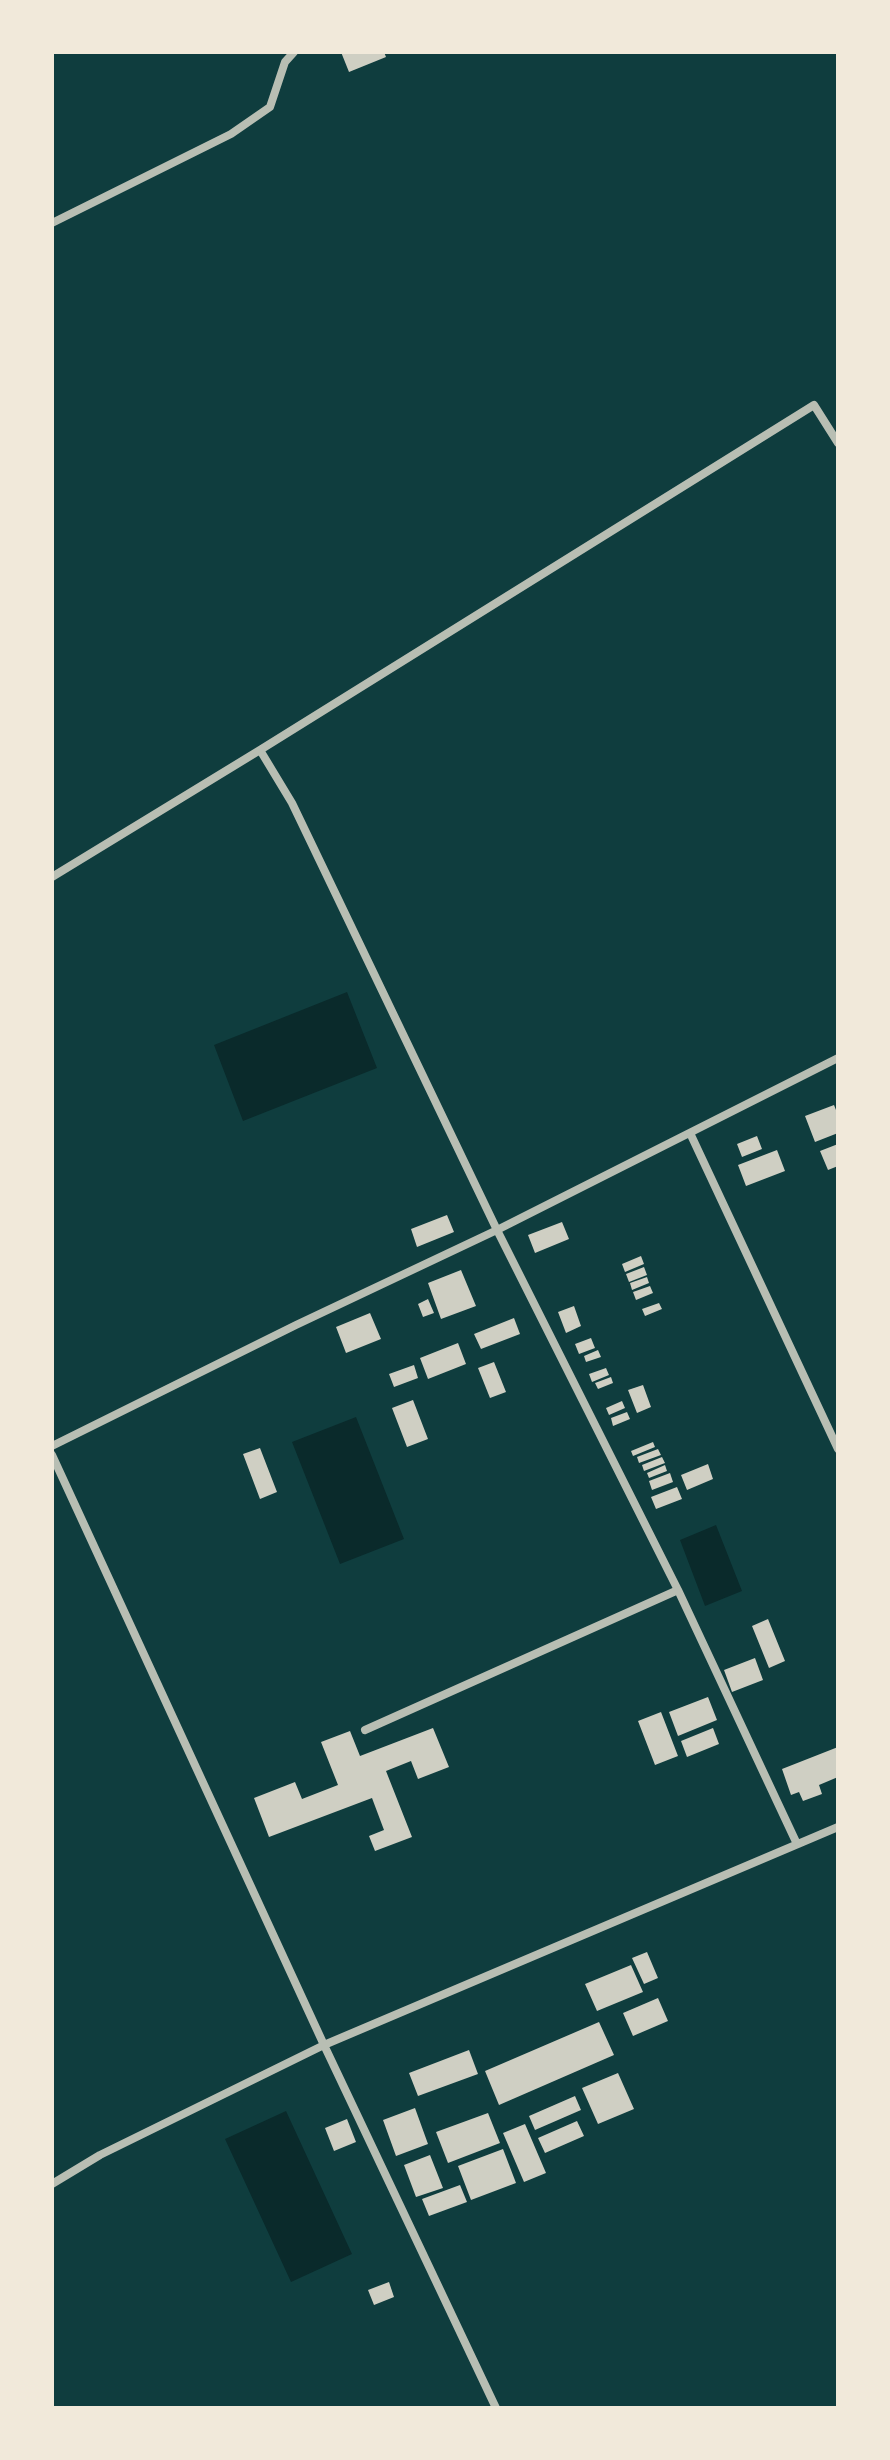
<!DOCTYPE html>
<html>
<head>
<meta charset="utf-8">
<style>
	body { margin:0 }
	#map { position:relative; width:890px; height:2460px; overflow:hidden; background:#0f3d3e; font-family:"Source Sans 3",sans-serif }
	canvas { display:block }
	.frame { position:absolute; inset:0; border:54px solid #f1e9da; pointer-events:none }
</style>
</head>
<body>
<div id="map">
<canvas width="890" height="2460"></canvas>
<div class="frame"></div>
</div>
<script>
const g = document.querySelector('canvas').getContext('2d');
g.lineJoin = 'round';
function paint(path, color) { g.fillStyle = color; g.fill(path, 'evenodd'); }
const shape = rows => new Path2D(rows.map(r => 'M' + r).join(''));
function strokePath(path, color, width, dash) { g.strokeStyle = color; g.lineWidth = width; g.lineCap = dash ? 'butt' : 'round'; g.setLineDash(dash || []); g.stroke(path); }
paint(shape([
	[347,992,377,1068,243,1121,214,1045],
	[356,1417,404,1539,340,1564,292,1442],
	[716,1525,742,1591,705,1606,680,1540],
	[286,2111,352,2254,291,2282,225,2139]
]), '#0a2a2b');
paint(shape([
	[341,52,384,52,386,57,349,72],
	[834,1105,838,1115,838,1133,815,1142,805,1116],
	[757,1136,762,1149,742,1157,737,1144],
	[838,1144,838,1166,828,1170,820,1151],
	[777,1150,785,1171,746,1186,738,1165],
	[447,1215,454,1232,417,1247,411,1229],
	[562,1222,569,1239,535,1253,528,1235],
	[641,1256,644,1264,625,1272,622,1264],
	[644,1267,647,1275,629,1282,626,1274],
	[461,1270,476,1306,441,1319,428,1283],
	[647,1277,649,1283,632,1290,630,1283],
	[650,1286,653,1293,636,1300,633,1292],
	[428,1299,434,1313,423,1317,418,1304],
	[659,1303,662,1309,645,1316,642,1309],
	[574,1306,581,1326,566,1333,558,1312],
	[370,1313,381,1339,346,1353,336,1327],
	[514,1318,520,1334,481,1349,474,1334],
	[591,1338,595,1348,579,1354,575,1344],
	[458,1343,466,1364,428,1379,420,1358],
	[598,1350,601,1357,586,1362,584,1356],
	[494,1362,506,1392,490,1398,478,1368],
	[414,1365,418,1378,394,1387,389,1374],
	[606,1368,609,1375,592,1382,589,1374],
	[611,1377,613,1383,598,1389,595,1383],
	[643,1385,651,1407,637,1413,628,1390],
	[413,1400,428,1439,407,1447,392,1408],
	[622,1401,625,1408,609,1415,606,1408],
	[627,1412,630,1419,613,1426,611,1418],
	[653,1442,655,1447,633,1456,631,1451],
	[260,1448,277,1492,260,1499,243,1454],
	[658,1449,661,1455,639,1463,637,1457],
	[662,1457,665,1463,644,1471,642,1465],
	[708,1464,713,1479,687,1490,681,1475],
	[665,1465,667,1471,649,1478,647,1473],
	[670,1473,673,1482,652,1490,649,1481],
	[677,1487,682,1499,656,1509,651,1497],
	[768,1619,785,1661,769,1668,752,1626],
	[755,1658,763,1680,732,1692,724,1670],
	[708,1697,717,1720,678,1736,669,1712],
	[661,1712,678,1756,655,1765,638,1721],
	[433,1728,449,1767,418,1779,411,1761,386,1771,412,1837,375,1851,369,1836,384,1830,372,1798,269,1837,254,1798,295,1782,302,1799,338,1785,321,1742,350,1731,360,1756],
	[713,1728,719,1744,687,1757,681,1741],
	[838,1747,838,1777,819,1785,822,1794,803,1801,799,1792,791,1795,782,1769],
	[647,1952,658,1978,644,1984,632,1958],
	[631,1965,643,1992,597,2011,585,1984],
	[658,1998,668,2021,633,2036,623,2013],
	[599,2022,614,2055,499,2105,485,2071],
	[469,2050,478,2074,418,2096,409,2073],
	[618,2073,634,2109,598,2124,582,2088],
	[575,2096,581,2110,535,2130,529,2116],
	[415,2108,428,2144,396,2156,383,2120],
	[488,2113,500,2143,448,2163,436,2132],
	[347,2119,356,2142,334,2151,325,2128],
	[577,2121,584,2136,545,2153,538,2138],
	[525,2124,546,2173,524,2182,503,2133],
	[503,2149,516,2183,471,2200,458,2166],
	[430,2155,443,2188,416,2197,404,2165],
	[460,2185,467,2202,429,2216,422,2199],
	[389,2282,394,2297,374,2305,368,2290]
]), '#cfcfc3');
strokePath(shape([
	[52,223,231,134,270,107,285,62,294,52],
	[260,750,292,803,497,1230,678,1590,797,1844],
	[52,877,260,750,814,405,838,443],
	[690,1133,838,1449],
	[52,1446,296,1325,497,1230,838,1058],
	[52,1455,324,2045,496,2408],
	[365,1730,678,1590],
	[52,2184,100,2155,324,2045,838,1827]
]), '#b8beb3', 8);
</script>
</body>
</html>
